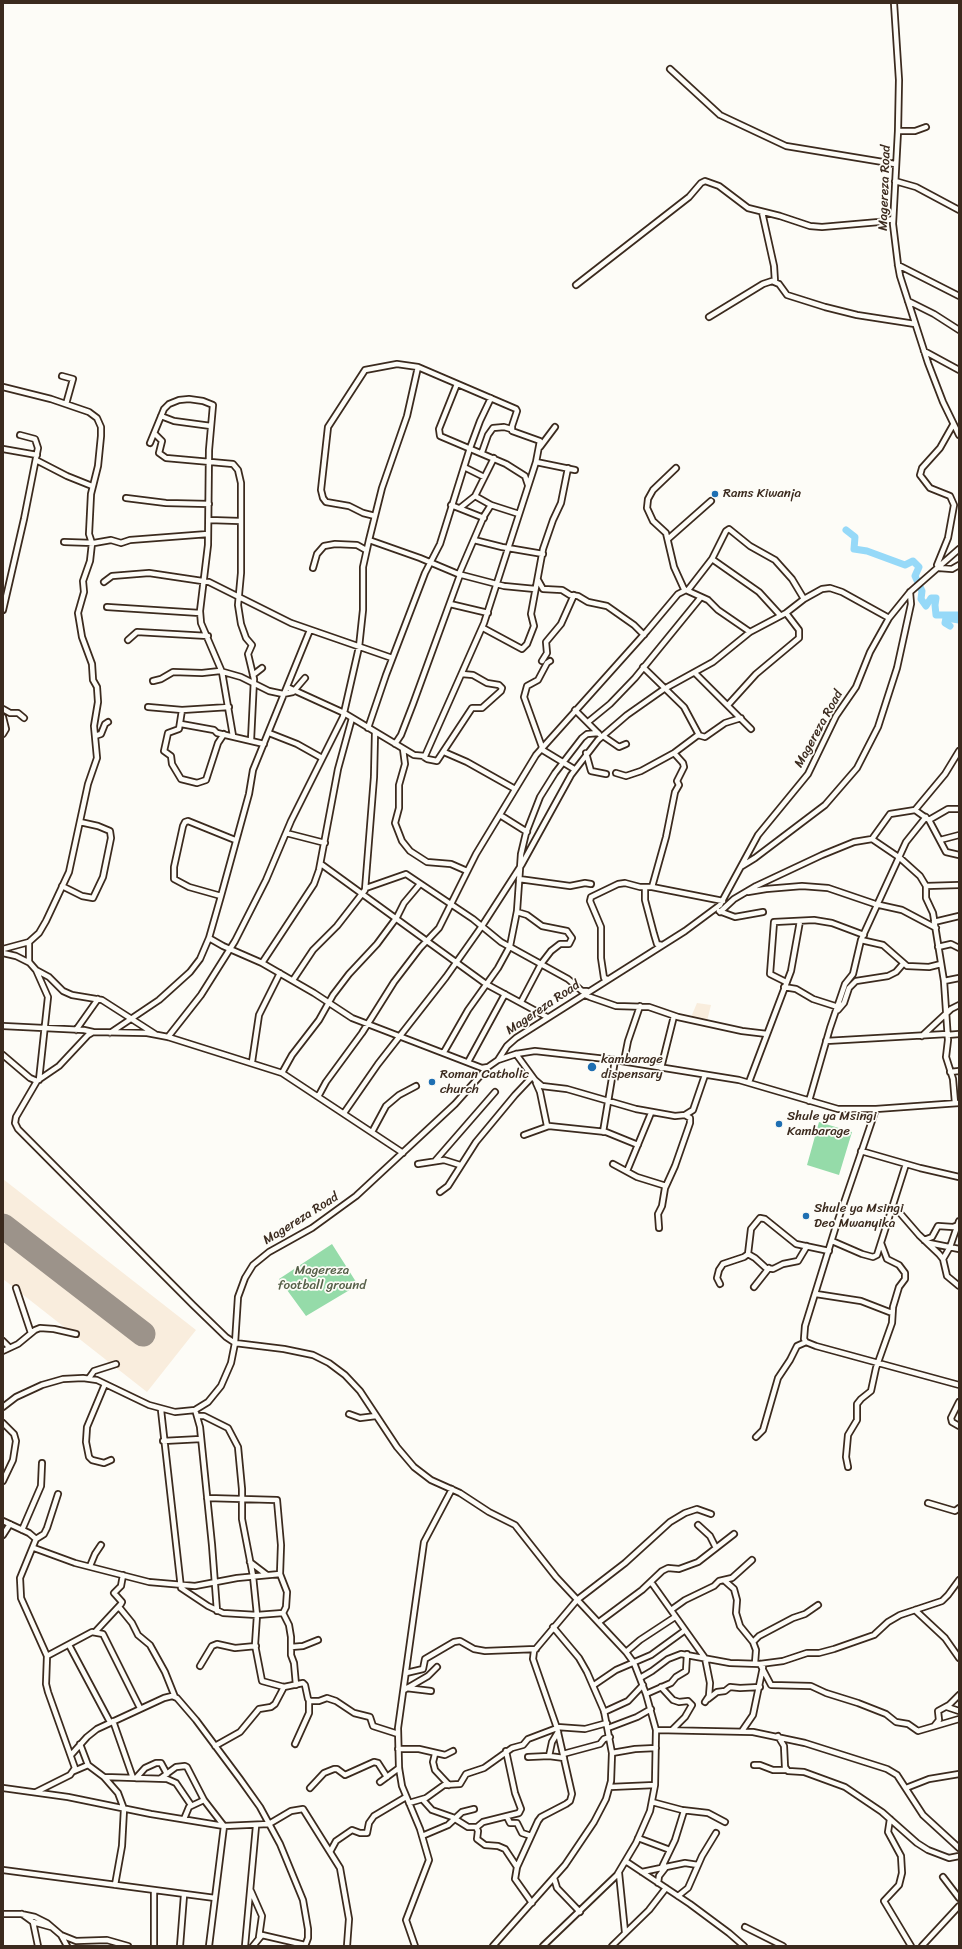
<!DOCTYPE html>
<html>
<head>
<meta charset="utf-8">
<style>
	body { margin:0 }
	#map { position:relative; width:962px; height:1949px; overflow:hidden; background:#fdfcf7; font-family:Sriracha,sans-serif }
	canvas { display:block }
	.frame { position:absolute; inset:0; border:4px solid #3b2a1e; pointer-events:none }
</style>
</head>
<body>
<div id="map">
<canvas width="962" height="1949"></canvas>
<div class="frame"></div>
</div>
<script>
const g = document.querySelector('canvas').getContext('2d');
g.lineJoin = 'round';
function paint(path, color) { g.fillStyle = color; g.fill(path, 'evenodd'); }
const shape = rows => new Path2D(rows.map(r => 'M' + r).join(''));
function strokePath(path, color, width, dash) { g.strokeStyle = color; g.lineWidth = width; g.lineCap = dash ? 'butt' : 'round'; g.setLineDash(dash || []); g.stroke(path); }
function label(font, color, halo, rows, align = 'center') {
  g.font = font + ' Sriracha,sans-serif'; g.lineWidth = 3.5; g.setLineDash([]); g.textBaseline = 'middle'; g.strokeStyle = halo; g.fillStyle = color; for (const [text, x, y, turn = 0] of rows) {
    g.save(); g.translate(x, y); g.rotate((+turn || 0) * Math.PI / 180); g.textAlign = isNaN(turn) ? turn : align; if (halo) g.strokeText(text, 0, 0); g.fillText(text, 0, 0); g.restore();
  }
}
paint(shape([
	[697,1003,711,1005,707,1021,691,1017],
	[3,1179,196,1330,147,1392,3,1279]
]), '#f9eddd');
paint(shape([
	[819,1122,852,1132,839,1175,807,1165],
	[332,1244,358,1285,306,1316,279,1279]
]), '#95dba9');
strokePath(shape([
	[846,530,855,537,854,549,867,551,905,565,913,561,919,567,915,576,922,591,921,599,926,606,931,598,936,598,935,605,936,615,959,615],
	[950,626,945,623,946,618,959,620]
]), '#96d9f8', 7);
strokePath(shape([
	[3,1226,143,1334]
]), '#9c938a', 25);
const minor = shape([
	[894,3,899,80,898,131,893,224,898,265,900,276,928,363,943,402,959,435],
	[670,69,720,115,786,146,895,164],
	[898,131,915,131,926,127],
	[895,181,916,187,959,210],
	[762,212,774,266,775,282],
	[898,265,959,296],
	[576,285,689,197,701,183,705,181,719,186,748,208,780,216,810,226,822,227,879,222,893,219],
	[908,301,934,314,959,330],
	[709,317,763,284,772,281,779,284,787,295,825,307,857,315,915,324],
	[924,351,959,370],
	[62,376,73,379,66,404],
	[457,384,439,429,440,436,506,464,525,476,528,485],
	[3,387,51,399,89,412,97,418,101,427,101,436,98,466,91,494,89,534,92,543,90,561,83,581,84,592,78,613,82,637,92,664,93,680,97,687,98,702,94,726,97,758,88,784,69,872,46,921,39,933,29,942,3,949],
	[161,416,174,421,211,426],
	[953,425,940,448,922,468,920,475,930,488,950,496,954,505,948,538,937,565,939,568,952,569,959,565],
	[155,434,162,441,159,453,166,458,233,464,238,470,241,483,241,573,238,605,241,624,246,638,252,645,248,654,254,679,251,740],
	[150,443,164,409,169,404,179,400,189,399,203,401,213,405,209,450,208,545,200,611,201,623,222,672,233,736],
	[540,447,555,427],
	[3,449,37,455],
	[482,452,488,435,493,428,504,427,511,429],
	[36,460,67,476,92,486],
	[536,462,575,470],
	[464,467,484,477],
	[676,468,653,490,648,499,647,508,653,521,666,533,674,567,684,589],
	[475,496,491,505,519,514],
	[126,498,166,503,209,504],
	[451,505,484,518],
	[460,508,475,496,494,458],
	[209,520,240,521],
	[668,539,711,501],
	[369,540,420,558,458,574,504,586,535,589],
	[474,540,502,547,543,554],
	[64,542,94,543,111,540,121,543,130,540,208,534],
	[712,559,759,592,780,615],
	[313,568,317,554,324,546,335,544,357,545,366,550],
	[459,574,484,516,491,505],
	[538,580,543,589,562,590,570,595,578,596,588,602,607,606,634,625,644,635],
	[104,582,112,576,149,573,209,582,291,623,392,658],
	[688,590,712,559,726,531,729,529,750,546,775,560,792,579,804,599],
	[450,604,488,613],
	[107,607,200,613],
	[3,610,24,519,38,448,35,439,20,435],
	[483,628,522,649,527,644,534,626,531,614,543,549,553,520,561,503,568,468],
	[128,640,137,632,208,636],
	[542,661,547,653,546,642,561,624,574,595],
	[643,667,684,707,699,735],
	[695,673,751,729],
	[253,675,262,668],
	[153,681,161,679,173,672,202,673,220,671,241,677,269,691,283,694,293,692,305,678],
	[287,687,344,713,414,755,425,756,484,623,536,462,540,441,512,431,512,426,517,411,516,409,418,367,397,364,365,370,328,427,321,490,323,498,326,502,349,506,363,513,375,516],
	[728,705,756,674,799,638,799,630,786,613],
	[148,707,182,710,229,707],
	[3,709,10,713,18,713,24,718],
	[182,710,179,729,168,733,164,751,171,756,172,764,181,779,197,783,206,780,218,743,224,734],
	[575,710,599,734],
	[3,717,6,729,3,734],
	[588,722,610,704,635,678,701,597],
	[181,724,214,730,217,733,264,744],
	[368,728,386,675,425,573,440,544,470,448,480,421,491,398],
	[269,733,297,744,322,758],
	[95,736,101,734,105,724,108,722],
	[603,736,619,747,626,744],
	[395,744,401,735,413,704,460,575],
	[542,747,524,697,527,686,538,680,547,663,550,661],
	[403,749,405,764,399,785,399,808,395,823,402,841,410,851,427,862,451,864,467,871],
	[541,749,574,769],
	[444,752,467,762,515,789],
	[586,753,591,771,606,774],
	[424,757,427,759,437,761,472,708,482,708,501,691,502,688,499,685,487,683,473,675,462,674],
	[616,773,626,776,641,771,674,753,698,735,705,737,725,723,741,718],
	[915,810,945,774,959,751],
	[500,815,527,832],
	[929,820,948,809,959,809],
	[286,833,325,843],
	[872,839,890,814,915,810,929,820,946,852,959,855],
	[940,840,959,835],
	[321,864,486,984,547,1017],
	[742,866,755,858,825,805,857,768,878,727,897,668,911,604,910,592],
	[519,879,570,886,585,883,591,884],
	[62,886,82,896,93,898,103,877,111,838,110,831,98,826,80,822],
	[926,886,959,885],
	[645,887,645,900,654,934,657,944,662,945],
	[652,887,666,837,675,792,679,785,677,781,684,767,683,763,674,753],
	[366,888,406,874,473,919,501,942,568,979,582,991,587,991,585,995,590,997,616,1006,649,1007,678,1017,742,1031,767,1034],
	[748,892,766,889,802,886,828,888,875,904,902,910,936,928],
	[221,896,189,887,174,879,174,867,183,826,185,822,188,821,235,840],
	[719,911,735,917,763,912],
	[517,912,527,915,542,926,567,931,572,938,569,944,560,944,551,951,541,964,521,1002],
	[720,912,734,899,756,886,822,855,854,842,872,839,900,858,920,876,926,886,926,898,933,913,944,981,948,1040,946,1057,953,1079,955,1103],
	[934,922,959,916],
	[209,938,223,946,262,963,314,993,352,1018,482,1068,488,1067],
	[861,940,883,945,907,966,929,967,941,964],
	[29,942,29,962,36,970,48,997,39,1080],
	[938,947,951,944,959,948],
	[3,953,16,956,30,963],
	[262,963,314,884,319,870,338,769,352,718],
	[36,970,49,977,63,991,72,995,102,1000,155,1034],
	[607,979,604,978,601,958,601,927,590,901,591,897,618,884,625,883,640,887,652,887,723,901],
	[293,980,313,950,337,926,365,890,374,777,375,733],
	[944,981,959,978],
	[786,982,770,974,774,922,814,920,832,923,864,935],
	[784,987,796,989,813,999,838,1007],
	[838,1010,844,1003,849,988,856,981,888,976,896,972,903,964],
	[3,1026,84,1030,93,1032],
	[76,1030,98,999],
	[110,1033,159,1000,190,972,200,959,209,938,221,896,249,794,253,770,310,630],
	[947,1035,959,1034],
	[922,1036,951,1009,959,1005],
	[168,1037,201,995,235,941,266,880,291,821,343,717,359,647,363,610,363,567,369,540,382,488,407,416,418,367],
	[826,1041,947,1034],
	[444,1052,468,1010,498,968,510,946,517,911,521,854,526,833,540,797,555,773,582,738,587,734,598,733],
	[516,1054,535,1080,542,1086,567,1089,636,1109,675,1116,685,1115,693,1110,705,1075],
	[3,1055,30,1078,37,1081,59,1066,88,1035,93,1032,147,1033,168,1037,282,1073,403,1153],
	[498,1060,516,1054,535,1051,615,1060,739,1080,838,1109,876,1109,959,1103],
	[624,1061,628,1041,640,1006],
	[252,1062,259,1015,280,973],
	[468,1062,505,994],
	[661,1068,674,1016],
	[950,1072,959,1071],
	[282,1073,292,1055,319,1020,333,995,349,974,377,944,397,917,404,903,420,884],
	[37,1081,16,1117,15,1123,18,1129,193,1305,226,1337,235,1343,284,1349,313,1355,329,1363,345,1375,360,1391,397,1447,414,1467,431,1480,460,1493,489,1512,515,1525,556,1577,626,1652,634,1663,646,1694,656,1730,655,1785,650,1811,636,1843,617,1875,543,1946],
	[749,1082,791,971,800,921],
	[536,1083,540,1092,547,1126],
	[319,1095,326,1082,362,1033,394,982,420,948,439,928,476,854,536,755,647,631,678,594,686,590,708,600,718,610,750,632],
	[809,1101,830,1028,845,984,853,974,861,940,906,842,926,817],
	[876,1109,836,1226,805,1326,804,1339,806,1342,816,1346,959,1385],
	[344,1113,378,1064,446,977,482,926,522,864,571,775,598,740,627,715,664,689,713,662,750,632,786,613,804,599,822,589,830,588,842,592,889,618],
	[372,1132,386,1106,399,1095,416,1086],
	[603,1132,615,1060],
	[524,1135,549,1126,606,1132,638,1145],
	[861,1151,920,1168,959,1177],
	[435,1161,495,1092],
	[418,1164,444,1160,460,1165],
	[613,1164,637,1177,666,1186],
	[627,1171,651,1113],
	[440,1192,448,1186,476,1142,515,1095,532,1077],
	[893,1205,919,1235,939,1254,943,1259,947,1276,959,1286],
	[659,1228,658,1214,662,1206,665,1188,675,1166,690,1123,690,1118,685,1115],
	[924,1240,932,1237,938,1226,953,1227,958,1225],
	[832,1241,862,1254,873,1257,877,1255,906,1164],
	[929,1243,959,1249],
	[748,1254,755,1258,766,1268,773,1269,783,1264,798,1261,807,1246],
	[943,1259,950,1247,959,1221],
	[720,1284,717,1278,719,1270,723,1264,744,1257,748,1254,751,1229,760,1218,765,1219,796,1244,829,1251],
	[754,1287,769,1268],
	[16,1288,31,1333],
	[816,1294,861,1301,892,1313],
	[3,1341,9,1347],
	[3,1351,18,1344,35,1330,40,1328,54,1329,76,1334],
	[89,1378,94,1371,116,1364],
	[105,1384,87,1427,86,1442,89,1457,92,1460,104,1463,111,1460],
	[959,1402,951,1418,952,1422,959,1426],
	[3,1407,16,1397,42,1385,63,1379,83,1378,97,1380,149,1405,175,1412,195,1410,208,1402,221,1386,231,1363,235,1343,238,1297,245,1278,253,1265,269,1252,312,1228,356,1196,455,1104,488,1067,498,1060,507,1046,516,1038,685,931,720,905,758,835,808,774,836,716,856,687,870,652,889,618,910,592,959,549],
	[161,1410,181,1588,208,1606,223,1613,257,1615,283,1613,286,1607,287,1592,280,1574],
	[196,1413,200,1427,212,1545,217,1611],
	[349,1414,360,1418,376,1416],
	[197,1416,204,1416,228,1428,238,1447,242,1489,242,1519,253,1576,257,1615,255,1645,262,1681,284,1687,303,1683,305,1685,308,1699,310,1701,319,1701,327,1698,336,1701,354,1713,370,1717,373,1726,398,1734],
	[3,1423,14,1434,16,1441,13,1460,3,1481],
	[756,1437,763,1430,778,1378,790,1360,797,1346,806,1342],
	[163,1441,201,1439],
	[848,1467,846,1457,848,1435,857,1420,857,1404,861,1399,871,1391,876,1368,892,1323,893,1307,899,1287,905,1279,905,1273,899,1265,887,1259,881,1243],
	[928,1503,955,1511,959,1508],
	[3,1521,29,1533,36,1539,20,1578,21,1598,47,1656,46,1684,48,1692,75,1768,70,1775,36,1792],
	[698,1525,710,1536,716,1548],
	[22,1530,41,1486,42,1463],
	[3,1535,10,1524],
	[36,1539,44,1534,47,1528,58,1494],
	[34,1548,75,1563,149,1582,195,1586,237,1578,280,1574,281,1545,277,1500,207,1498],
	[250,1562,267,1575],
	[90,1566,95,1554,101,1545],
	[725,1581,734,1589,737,1600,736,1613,740,1626,753,1642,756,1650,755,1663],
	[651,1582,705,1658,710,1683,709,1696,705,1702],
	[119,1607,132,1623,138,1635,150,1645,165,1672,175,1697],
	[671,1610,685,1600,714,1586,719,1581,732,1578,752,1560],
	[915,1610,945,1638,959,1658],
	[283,1613,289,1625,291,1637,291,1655,294,1663,296,1685],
	[599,1622,642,1590,662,1571,668,1568,679,1569,698,1562,734,1534],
	[96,1631,121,1604,122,1602,114,1593,121,1586,123,1575],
	[753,1642,759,1636,793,1618,805,1614,818,1605],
	[69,1645,110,1722],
	[291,1647,303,1646,318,1640],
	[626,1652,640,1640,675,1617],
	[47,1656,92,1632,103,1634,140,1708],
	[760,1664,771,1685,811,1686,826,1693,858,1703,886,1714,896,1722,908,1724,918,1731,959,1719],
	[200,1666,212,1646,217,1644,235,1648,256,1646],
	[406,1673,423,1669,425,1659,454,1642,460,1641,474,1649,485,1651,536,1649],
	[640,1678,652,1671,668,1659,681,1654,730,1663,760,1664,783,1661,807,1653,819,1653,834,1649,874,1635,888,1622,900,1615,942,1601,948,1595,959,1580],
	[594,1685,616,1670,651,1655,684,1631],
	[661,1687,673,1700,679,1702,688,1701,692,1705,685,1717,672,1730],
	[406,1688,431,1691],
	[404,1690,428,1676,437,1667],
	[646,1694,671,1683,676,1677,686,1671,687,1654],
	[708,1699,717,1692,725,1691,730,1687,740,1688,760,1687],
	[947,1707,959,1711],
	[604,1712,628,1701,643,1685],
	[113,1721,133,1778],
	[935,1725,939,1720,938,1711,949,1705,959,1695],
	[557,1727,585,1729,607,1723],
	[608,1728,637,1717,651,1709],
	[656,1730,753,1732,805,1743,887,1769,897,1775,923,1815,959,1848],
	[742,1731,753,1715,763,1667],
	[778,1736,784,1746,785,1767,788,1771,804,1772,845,1787,882,1812,917,1843,928,1850,949,1858,959,1856],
	[80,1744,88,1765],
	[295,1744,309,1713,309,1700],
	[215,1746,240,1732,259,1709,271,1707,275,1704,284,1687],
	[398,1749,419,1749,445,1755,453,1751],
	[612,1753,635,1749,656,1748],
	[435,1754,433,1762,435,1770,449,1785],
	[563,1754,600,1744,604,1739,610,1737],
	[71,1755,87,1737,97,1729,164,1698,172,1696,177,1698,196,1720,240,1779,260,1807,280,1844,303,1900,308,1929,308,1938,305,1946],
	[549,1756,552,1742,558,1732],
	[528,1757,549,1756,564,1758],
	[754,1765,760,1765,773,1770,786,1770],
	[74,1771,88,1765,104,1777,167,1779,176,1783,191,1805],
	[104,1777,118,1793,124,1809,122,1846,115,1885],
	[136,1778,145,1768,156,1763,161,1763,167,1774],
	[380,1782,399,1768],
	[610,1787,655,1785],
	[3,1788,68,1797,151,1814,224,1826,269,1824,291,1811,303,1809,340,1868,349,1919,347,1946],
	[310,1788,324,1773,334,1769,337,1769,345,1775,374,1762,378,1763,387,1777],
	[906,1788,929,1779,959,1774],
	[423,1800,432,1810,452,1817,468,1827,477,1827,483,1822,519,1813,521,1809,515,1793,506,1751],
	[652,1802,682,1810,708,1813,725,1822],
	[409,1803,426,1798,444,1785,460,1784,466,1774,484,1768,512,1748,523,1745,528,1739,557,1728],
	[507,1817,510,1823,517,1823,522,1833,531,1836],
	[184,1819,189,1807,204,1800],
	[890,1819,888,1832,901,1856,902,1873,899,1885,884,1901,911,1946],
	[476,1827,478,1831,477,1839,485,1845,498,1846,505,1849,517,1867],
	[422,1836,448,1825,462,1812,474,1809],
	[638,1838,670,1850],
	[330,1852,336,1841,352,1830,360,1833,367,1833,369,1823,374,1816,406,1797],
	[627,1862,690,1904,729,1933,744,1946],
	[662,1867,675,1840,684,1811],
	[3,1870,215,1898,224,1826,204,1800,187,1767,185,1766,176,1767,161,1778],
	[642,1872,685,1863,698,1865],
	[619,1873,625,1932],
	[943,1877,959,1898],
	[554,1878,557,1888,580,1912],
	[658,1883,659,1876,666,1867],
	[251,1891,262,1916,259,1937],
	[678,1896,688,1888,702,1856,716,1833],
	[532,1903,515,1879,517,1867,538,1821,541,1817,566,1804,570,1801,572,1794,557,1728,533,1659,534,1651,577,1600,625,1563,670,1522,685,1513,697,1509,711,1514],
	[3,1914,21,1914,35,1917,47,1923,61,1935,76,1941,107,1940,128,1946],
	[22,1914,33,1922,38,1946],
	[33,1922,51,1927],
	[745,1927,783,1946],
	[61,1935,67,1946],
	[154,1946,154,1891],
	[180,1946,184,1895],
	[209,1946,215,1898],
	[245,1946,256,1826],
	[253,1946,262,1935,305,1945],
	[415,1946,406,1920,429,1860,420,1829,402,1786,399,1768,398,1728,424,1542,452,1489],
	[493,1946,565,1865,594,1822,606,1799,611,1781,612,1753,604,1711,587,1672,579,1658,553,1627],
	[612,1946,649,1910,666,1888],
	[922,1946,959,1906]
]);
strokePath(minor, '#3b2a1e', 8);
strokePath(minor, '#fdfcf7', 4.5);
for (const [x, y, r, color] of [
	[715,494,4,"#1f6fb2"],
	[592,1067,5,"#1f6fb2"],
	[432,1082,4,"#1f6fb2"],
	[779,1124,4,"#1f6fb2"],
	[806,1216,4,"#1f6fb2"]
]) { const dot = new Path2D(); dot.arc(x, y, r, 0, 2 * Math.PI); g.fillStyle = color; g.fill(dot); strokePath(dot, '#fdfcf7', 1.5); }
label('13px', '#3b2a1e', '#fdfcf7', [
	["Magereza Road",885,188,-88],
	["Magereza Road",819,729,-61],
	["Magereza Road",543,1008,-34],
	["Magereza Road",301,1219,-32]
]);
label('13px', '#3b2a1e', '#fdfcf7', [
	["Rams Kiwanja",723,494],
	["kambarage",601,1060],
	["dispensary",601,1075],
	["Roman Catholic",440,1075],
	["church",440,1090],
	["Shule ya Msingi",787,1117],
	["Kambarage",787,1132],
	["Shule ya Msingi",814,1209],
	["Deo Mwanyika",814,1224]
], 'left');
label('13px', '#565f48', '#fdfcf7', [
	["Magereza",322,1271],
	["football ground",322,1286]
]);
</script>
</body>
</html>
